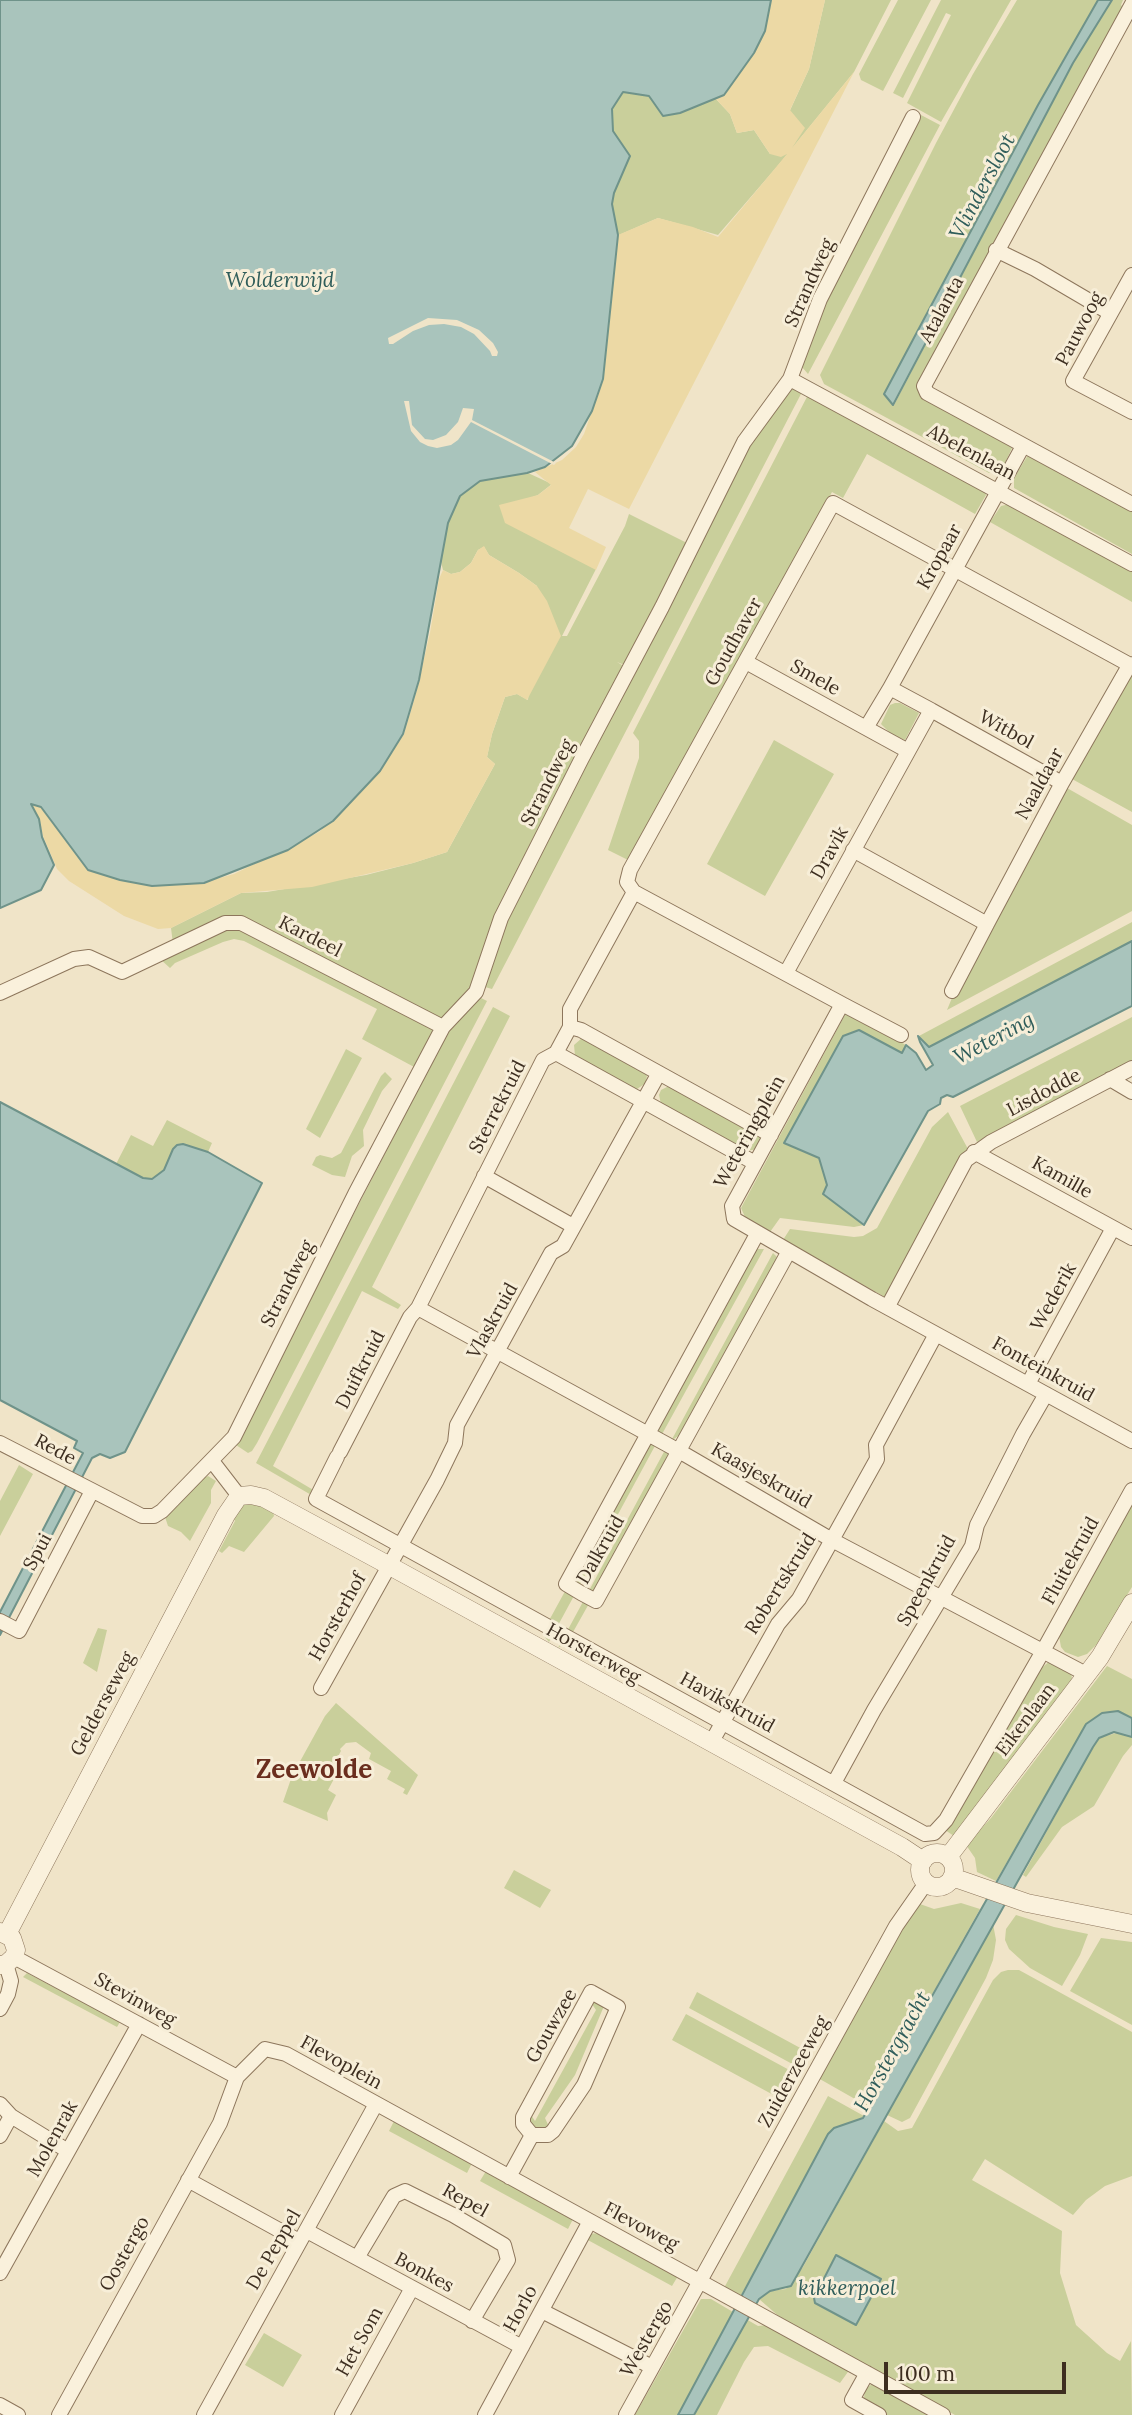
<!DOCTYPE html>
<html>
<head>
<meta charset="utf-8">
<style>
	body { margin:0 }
	#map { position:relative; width:1132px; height:2415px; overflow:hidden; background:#f0e4c8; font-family:Lora,serif }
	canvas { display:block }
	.scale { position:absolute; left:884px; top:2362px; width:182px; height:32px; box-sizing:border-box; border:4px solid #3d2e20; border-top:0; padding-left:9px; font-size:21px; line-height:24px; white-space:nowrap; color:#3d2e20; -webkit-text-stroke:5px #f7eed8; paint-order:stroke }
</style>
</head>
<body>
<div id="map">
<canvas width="1132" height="2415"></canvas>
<div class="scale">100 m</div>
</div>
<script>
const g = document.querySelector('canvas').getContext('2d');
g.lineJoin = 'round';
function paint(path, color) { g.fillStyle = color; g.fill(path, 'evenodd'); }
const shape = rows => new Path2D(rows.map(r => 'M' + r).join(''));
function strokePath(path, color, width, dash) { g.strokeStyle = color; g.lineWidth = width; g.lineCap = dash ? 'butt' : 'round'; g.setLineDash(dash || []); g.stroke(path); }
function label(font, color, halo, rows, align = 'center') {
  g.font = font + ' Lora,serif'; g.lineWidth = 6; g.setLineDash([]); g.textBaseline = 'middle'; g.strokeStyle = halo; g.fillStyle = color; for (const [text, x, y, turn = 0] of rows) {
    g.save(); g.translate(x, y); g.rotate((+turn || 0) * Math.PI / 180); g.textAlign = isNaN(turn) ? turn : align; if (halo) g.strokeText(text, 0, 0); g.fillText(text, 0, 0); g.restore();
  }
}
paint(shape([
	[0,0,771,0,765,31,754,53,724,95,715,98,730,114,737,133,754,130,770,154,809,69,825,0,891,0,854,72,781,162,718,235,658,218,619,235,604,379,592,411,572,446,545,467,528,473,552,484,538,495,528,499,596,569,562,636,567,636,625,526,629,514,689,544,627,666,617,662,627,668,474,990,444,1022,241,920,173,944,171,928,241,893,267,892,366,875,413,863,447,852,495,764,487,757,492,734,505,697,517,694,528,700,537,586,519,573,489,555,484,547,478,550,471,563,460,572,451,574,443,570,441,562,415,692,320,672],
	[898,0,931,0,883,91,861,80,859,74],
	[941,0,1011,0,941,122,907,103,951,15,946,13,903,98,893,93],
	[1017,0,1098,0,1038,105,884,394,894,405,1073,63,1112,0,1123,0,1121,5,1123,7,918,388,1011,441,1012,448,1004,465,998,471,989,473,824,384,820,375,936,143,973,74],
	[921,115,940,125,808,374,802,367,825,300],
	[791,386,802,392,492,989,485,987,508,914,747,445],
	[809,393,985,491,986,495,975,514,867,454,843,498,832,492,630,861,608,850,639,758,639,741,633,733],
	[1028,455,1132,506,1132,554,1014,488,1014,478],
	[1010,504,1132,570,1132,602,990,522,1001,506],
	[1131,676,1132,676,1132,812,1072,779],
	[895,703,900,703,919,713,905,740,891,734,881,724,890,705],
	[774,740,834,774,765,896,707,864],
	[1067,788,1132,825,1132,911,947,1010,954,993],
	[1132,922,1132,941,929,1047,919,1036],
	[241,928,432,1029,432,1035,416,1068,362,1039,377,1009,244,941,234,939,223,942,175,963,170,968,160,959,212,929],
	[479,997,487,1001,257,1443,252,1451,248,1453,236,1445,238,1438,453,1022],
	[493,1007,510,1016,372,1287,401,1305,398,1309,362,1291,273,1466,315,1491,313,1496,256,1463],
	[846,1013,906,1045,902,1053,859,1030,784,1143,819,1158,827,1185,823,1194,864,1225,854,1227,780,1218,770,1232,745,1217,741,1208],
	[1132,1017,1132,1062,977,1142,960,1106],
	[582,1038,647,1074,646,1083,637,1089,631,1088,575,1056,574,1045],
	[346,1049,362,1058,320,1138,306,1129],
	[385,1072,392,1079,382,1091,363,1130,364,1146,352,1156,345,1177,332,1175,312,1165,316,1157,320,1155,332,1158,341,1153,381,1076],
	[669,1086,761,1137,761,1141,757,1149,746,1151,661,1104,659,1095,661,1090],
	[948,1112,968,1149,962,1155,885,1297,783,1240,790,1229,854,1237,863,1236,877,1228,932,1127],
	[167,1120,212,1143,208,1152,183,1144,173,1149,164,1170,152,1179,143,1178,116,1164,131,1135,153,1146],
	[757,1249,764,1249,661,1436,657,1429],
	[773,1253,777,1257,776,1266,681,1434,671,1441],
	[651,1443,656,1444,549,1642,544,1636,546,1626,645,1445],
	[665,1450,669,1455,668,1463,568,1641,558,1648],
	[19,1465,33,1474,0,1536,0,1501],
	[208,1476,216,1481,211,1490,211,1503,190,1541,181,1532,168,1526,165,1517,202,1479],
	[249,1502,258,1502,273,1511,274,1516,244,1552,229,1546,222,1553,219,1551,235,1521,232,1517,240,1506],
	[1132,1503,1132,1587,1097,1644,1087,1654,1078,1657,1065,1652,1061,1647,1059,1636],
	[98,1628,107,1630,97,1672,83,1663],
	[1050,1661,1071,1672,1072,1679,957,1838,945,1830,1039,1670],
	[1107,1666,1132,1679,1132,1718,1118,1711,1086,1724,996,1881,977,1872,975,1858,966,1845,991,1818],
	[336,1703,418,1775,407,1795,403,1793,405,1789,387,1779,391,1771,369,1759,371,1753,356,1742,346,1743,340,1749,341,1751,336,1760,342,1764,328,1790,336,1795,327,1813,328,1821,283,1802,292,1776,325,1716],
	[1120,1732,1132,1737,1132,1745,1123,1756,1094,1806,1062,1827,1026,1877,1023,1875,1093,1747,1099,1738],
	[514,1870,551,1890,540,1908,504,1888],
	[961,1903,980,1909,869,2107,818,2078,907,1920,920,1904,934,1909],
	[1016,1915,1054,1927,1088,1934,1080,1955,1062,1986,1030,1968,1009,1949,1005,1940,1006,1929],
	[993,1924,996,1940,993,1960,986,1978,910,2118,902,2122,887,2115],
	[1101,1938,1132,1942,1132,2025,1070,1991],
	[1008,1970,1019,1970,1132,2032,1132,2176,1105,2186,1086,2200,1073,2215,985,2159,972,2180,1062,2231,1060,2273,1076,2325,1107,2353,1120,2361,1131,2341,1132,2415,955,2415,782,2319,759,2299,770,2291,786,2289,803,2267,884,2121,898,2131,912,2128,993,1980,1001,1972],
	[27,1973,120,2022,117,2027,23,1977],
	[697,1992,804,2050,796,2066,689,2008],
	[590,2001,612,2006,612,2016,604,2006,575,2075,545,2118,550,2129,534,2132,527,2115,529,2112,535,2121,596,2010],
	[686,2014,793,2072,779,2098,672,2040],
	[828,2096,864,2116,858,2121,834,2128,740,2297,724,2288],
	[394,2121,472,2163,467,2173,389,2131],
	[486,2171,573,2219,568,2229,480,2181],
	[598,2233,678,2276,672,2286,586,2239,590,2234],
	[701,2299,711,2299,733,2312,678,2415,635,2415],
	[746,2319,758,2326,767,2325,850,2369,840,2383,768,2346,754,2347,744,2362,717,2415,694,2415],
	[264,2333,302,2355,283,2387,245,2365],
	[872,2384,879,2386,932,2415,884,2415,869,2405,864,2398,865,2389]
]), '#c9cf9b');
paint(shape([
	[771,0,825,0,809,69,790,110,805,128,792,148,854,72,629,509,588,489,569,528,606,547,596,570,505,523,499,505,538,495,551,485,535,472,562,460,576,447,584,434,603,379,618,235,658,218,693,227,718,237,787,154,781,157,770,154,754,130,737,133,730,114,715,98,724,95,754,53,765,31],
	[484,546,489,555,519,573,537,586,547,601,561,636,527,700,517,694,505,697,492,734,487,757,495,764,447,852,413,863,312,887,241,893,171,928,158,929,124,916,69,881,57,869,43,836,39,819,29,804,34,803,41,808,81,862,90,870,129,882,152,885,173,885,205,882,234,874,319,832,355,798,390,756,404,734,415,697,430,633,439,579,443,570,451,574,460,572,471,563,478,550]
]), '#ecd9a5');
const water = shape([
	[0,0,771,0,765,31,754,53,724,95,680,113,663,116,649,96,623,92,612,109,613,131,630,156,614,193,612,204,618,235,603,379,592,411,572,446,545,467,527,473,480,481,460,496,448,523,419,680,403,734,380,771,333,821,288,850,204,883,152,886,120,880,88,870,41,807,31,804,39,819,42,837,54,865,41,890,0,908,0,0],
	[1098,0,1112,0,1073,63,893,405,884,394,1038,105,1098,0],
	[1132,941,1132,1006,953,1097,947,1095,941,1098,940,1104,928,1111,864,1225,823,1194,827,1185,819,1158,784,1143,843,1036,859,1030,902,1053,906,1045,916,1053,926,1070,933,1065,920,1042,918,1036,929,1047,1132,941],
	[0,1102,143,1178,152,1179,164,1170,173,1149,177,1145,183,1144,208,1152,262,1183,125,1452,110,1458,100,1454,92,1458,0,1635,0,1612,83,1453,74,1448,77,1441,0,1400,0,1102],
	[1118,1711,1132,1718,1132,1737,1114,1732,1099,1738,1093,1747,791,2286,770,2291,759,2299,694,2415,678,2415,828,2134,834,2128,863,2118,1086,1724,1102,1713,1118,1711],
	[836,2255,881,2279,856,2325,815,2303,814,2298,836,2255]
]);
paint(water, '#a9c4bc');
strokePath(water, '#6f938a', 2);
paint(shape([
	[428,318,457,320,479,330,493,343,498,352,497,356,492,356,490,351,474,334,461,327,444,324,429,325,413,331,393,344,389,344,388,338],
	[404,401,409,401,412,425,425,439,433,440,446,435,458,422,463,408,474,409,472,420,556,463,554,465,471,422,458,440,451,445,437,448,428,446,420,442,411,431]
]), '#f0e4c8');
const minor = shape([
	[1132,4,924,386,927,393,1132,504],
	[996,250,1035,269,1110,313],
	[1132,275,1073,381,1132,412],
	[790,379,1132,564],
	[746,662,866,728],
	[890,688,1023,446],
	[931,710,1062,783],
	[853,850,987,924,1062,783,1130,664],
	[786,973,931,710,890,688,866,728,908,751],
	[952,991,987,924],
	[0,993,74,959,89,957,122,972,225,923,241,923,443,1027],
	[842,1004,634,892,627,882,630,870,833,503,1132,666],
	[570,1027,581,1030,771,1135],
	[901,1035,842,1004,732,1206,734,1219,872,1299,1132,1441],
	[556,1053,755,1163],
	[1110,1079,1132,1092],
	[974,1152,1132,1238],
	[484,1176,573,1226],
	[757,1234,566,1584,581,1593,596,1601,789,1251],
	[888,1306,966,1160,991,1142,1132,1068],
	[418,1308,679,1451,832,1540,1086,1674],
	[1028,1384,1113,1228],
	[0,1443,142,1516,154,1516,162,1511,234,1437,355,1194,443,1027,476,992,501,918,581,760,662,607,744,442,790,379,820,299,913,117],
	[340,1452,410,1317,418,1308,543,1060,556,1053,570,1027,570,1009,634,892],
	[337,1457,316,1499,925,1834,934,1833,946,1820,1043,1651,1132,1490],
	[212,1461,239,1496],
	[0,1621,19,1631,92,1491],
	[321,1688,437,1480,455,1443,457,1425,551,1253,563,1246,659,1073],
	[711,1743,778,1624,799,1599,877,1459,876,1445,936,1334],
	[834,1783,874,1710,972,1546,977,1525,1023,1434,1046,1394],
	[14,1957,237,2077],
	[591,1992,618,2007,584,2085,553,2131,548,2135,532,2135,523,2124,523,2117,591,1992],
	[0,2009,8,1994,11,1981,6,1964],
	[0,2104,11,2116,68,2151],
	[0,2136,11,2116],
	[509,2177,532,2135],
	[188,2180,299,2241],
	[307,2231,522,2347],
	[357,2258,394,2196,405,2191,453,2215,504,2245,508,2260,472,2321],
	[0,2273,139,2024],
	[542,2311,652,2367],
	[867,2373,852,2400,879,2415],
	[0,2405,18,2415],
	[59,2415,220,2123,237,2077,265,2049,286,2054,943,2415],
	[204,2415,376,2104],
	[342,2415,412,2288],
	[485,2415,590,2221],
	[626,2415,896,1926,926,1883]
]);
const tertiary = shape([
	'920 1870a17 17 0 1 1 34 0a17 17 0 1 1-34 0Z',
	[948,1857,1100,1657,1132,1603],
	[952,1877,1027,1903,1132,1924],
	[0,1932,12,1938,16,1950,14,1957,6,1964,0,1965],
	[7,1934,226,1515,239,1496,251,1495,264,1498,388,1565,902,1847,923,1861]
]);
strokePath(minor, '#8d765c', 16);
strokePath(tertiary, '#8d765c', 19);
strokePath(minor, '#faf1dc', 14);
strokePath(tertiary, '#faf1dc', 18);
label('19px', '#3d2e20', '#f7eed8', [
	["Strandweg",810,283,-66],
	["Atalanta",942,310,-62],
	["Pauwoog",1080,329,-62],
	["Abelenlaan",971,453,28],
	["Kropaar",940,557,-61],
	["Goudhaver",734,642,-61],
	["Smele",815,678,29],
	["Witbol",1006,730,29],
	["Strandweg",548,783,-63],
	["Naaldaar",1040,784,-61],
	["Dravik",830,853,-61],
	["Kardeel",310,937,27],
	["Lisdodde",1044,1093,-28],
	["Sterrekruid",498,1107,-63],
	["Weteringplein",750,1132,-61],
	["Kamille",1062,1178,29],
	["Strandweg",288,1284,-63],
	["Wederik",1054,1297,-61],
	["Vlaskruid",493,1321,-61],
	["Duifkruid",361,1370,-63],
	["Fonteinkruid",1043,1370,29],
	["Rede",55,1450,28],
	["Kaasjeskruid",761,1476,30],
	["Dalkruid",601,1550,-60],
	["Spui",38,1552,-62],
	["Fluitekruid",1071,1561,-61],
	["Speenkruid",927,1581,-61],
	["Robertskruid",781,1584,-58],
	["Horsterhof",338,1617,-61],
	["Horsterweg",593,1654,29],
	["Havikskruid",727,1703,29],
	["Gelderseweg",103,1704,-62],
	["Eikenlaan",1026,1720,-53],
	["Stevinweg",135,2000,29],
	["Gouwzee",552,2026,-60],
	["Flevoplein",341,2063,29],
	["Zuiderzeeweg",794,2072,-61],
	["Molenrak",53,2139,-61],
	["Repel",465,2201,29],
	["Flevoweg",641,2227,28],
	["De Peppel",274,2250,-60],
	["Oostergo",125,2254,-61],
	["Bonkes",424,2273,28],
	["Horlo",521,2309,-62],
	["Westergo",647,2339,-60],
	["Het Som",360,2342,-61]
]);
label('italic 21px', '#2f5d5a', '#f7eed8', [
	["Vlindersloot",983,187,-62],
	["Wolderwijd",280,281],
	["Wetering",994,1039,-28],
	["Horstergracht",893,2052,-61],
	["kikkerpoel",847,2289]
]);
label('bold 26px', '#6b2e1e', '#f7eed8', [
	["Zeewolde",314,1771]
]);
</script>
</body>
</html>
